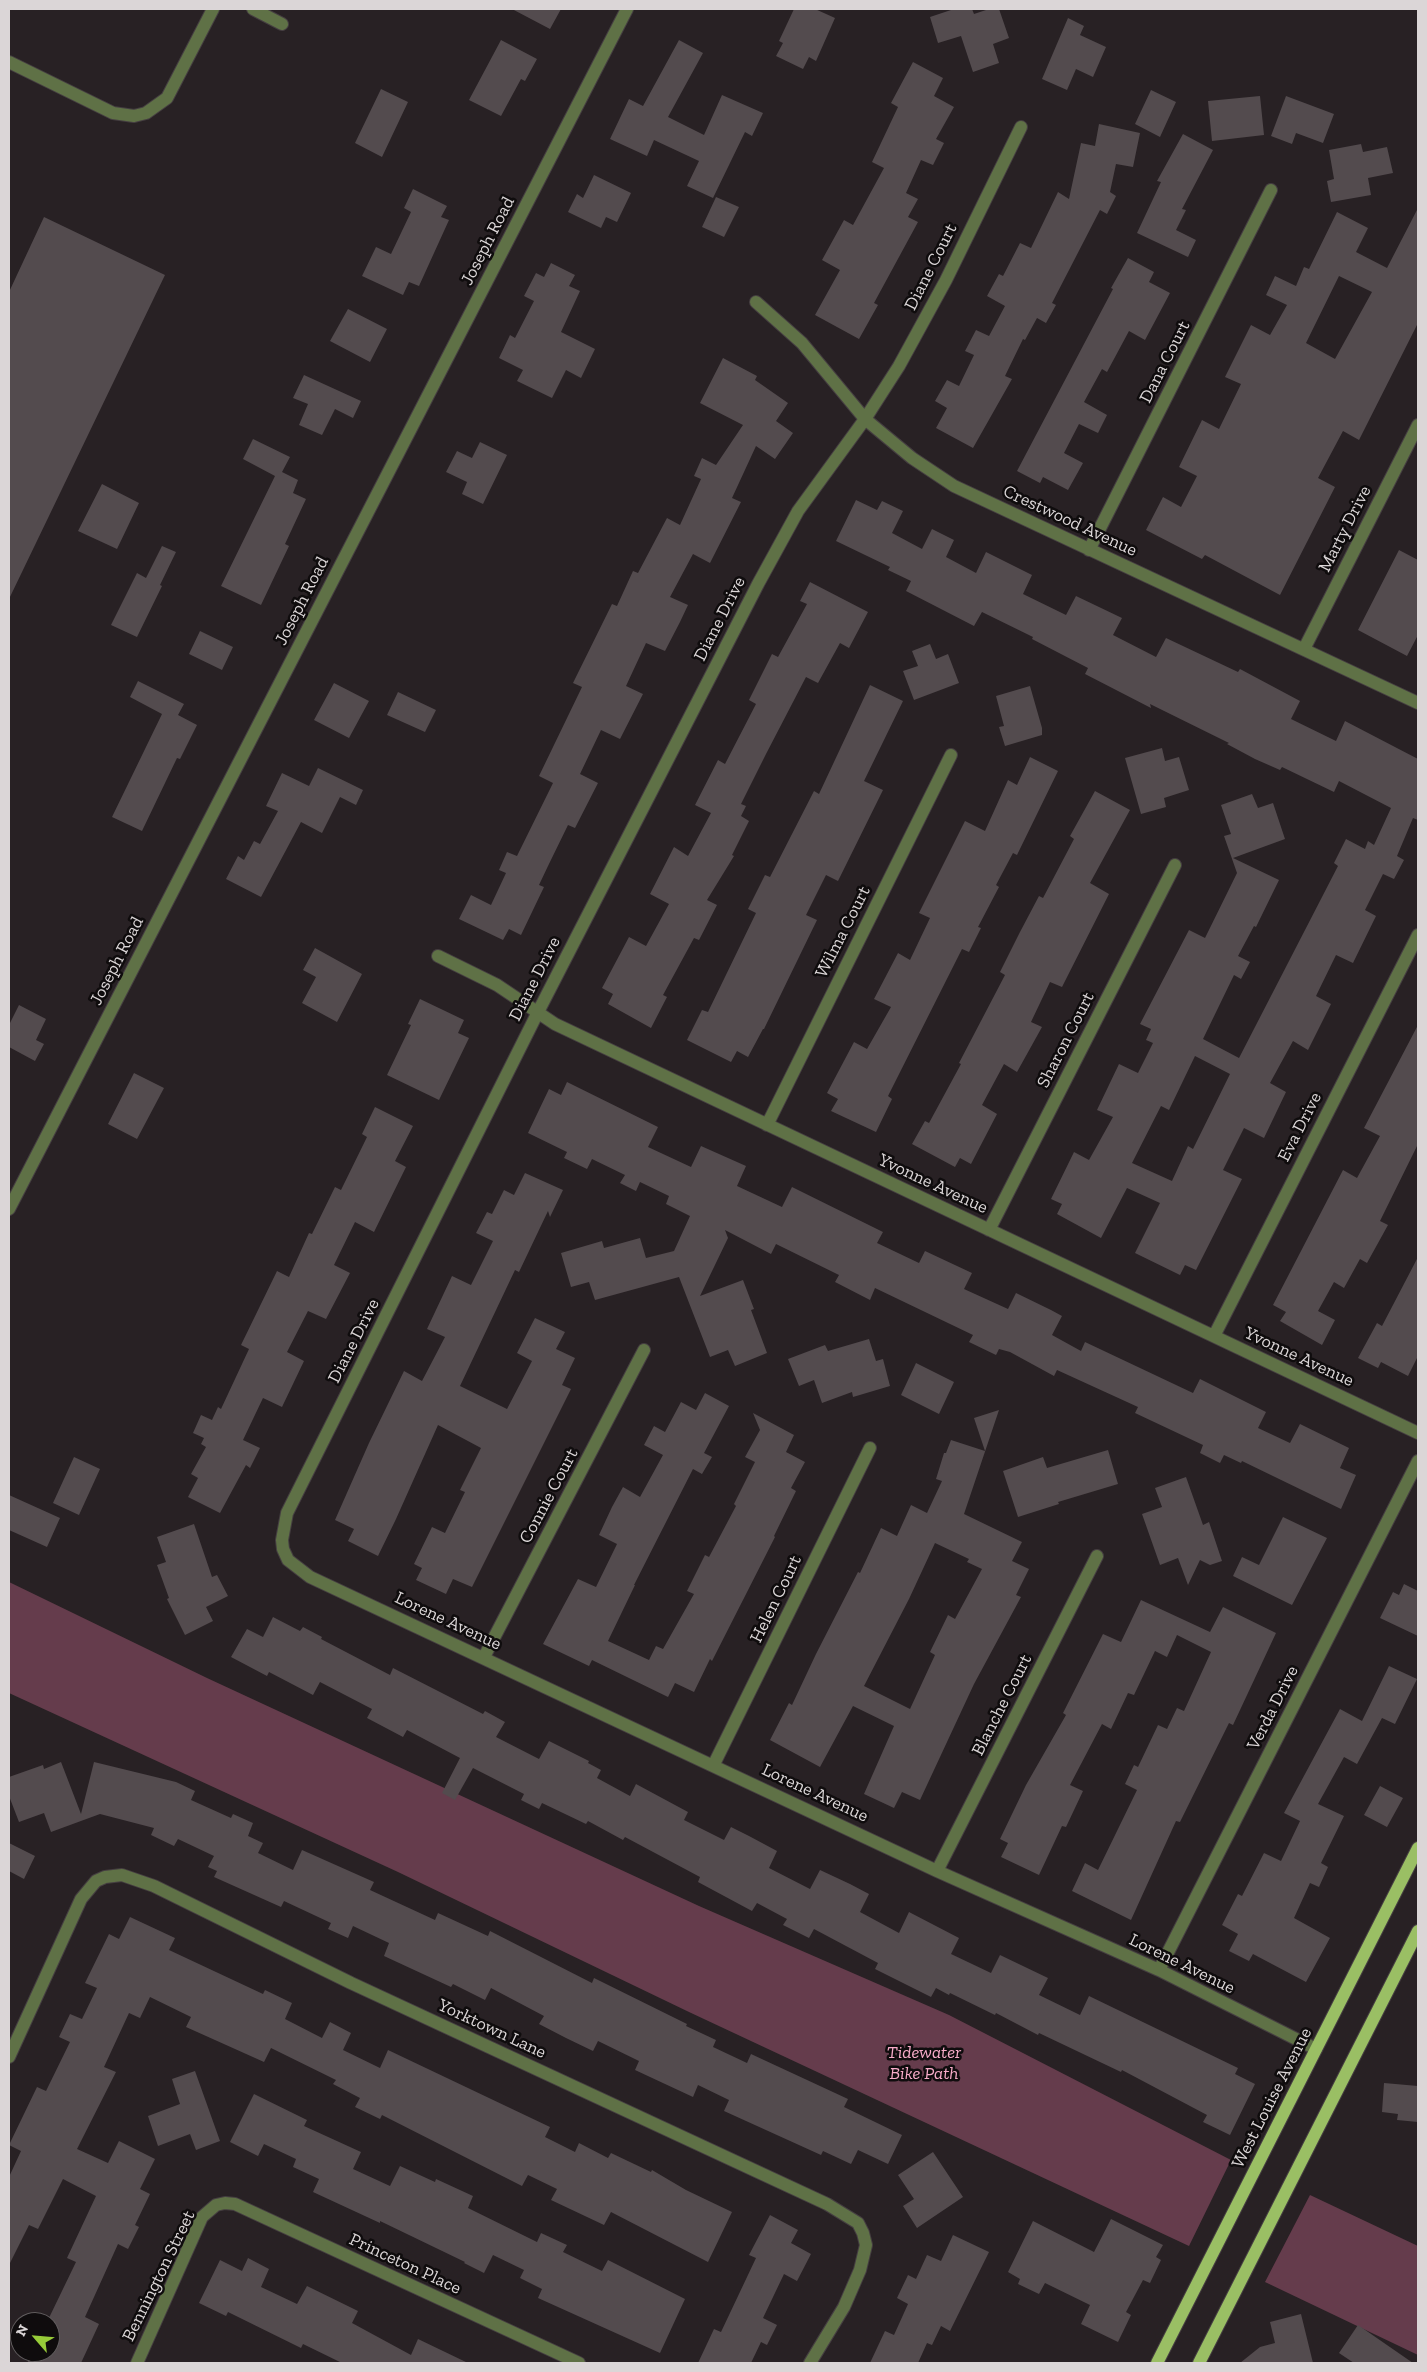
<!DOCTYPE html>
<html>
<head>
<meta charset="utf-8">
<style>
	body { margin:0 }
	#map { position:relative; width:1427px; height:2372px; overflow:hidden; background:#282124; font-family:"Zilla Slab",serif }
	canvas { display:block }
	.frame { position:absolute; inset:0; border:10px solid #dbd6d7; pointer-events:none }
	.north { position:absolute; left:10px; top:2312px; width:50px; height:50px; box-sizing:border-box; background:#0f0c0d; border:1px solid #615d5e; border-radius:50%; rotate:297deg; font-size:14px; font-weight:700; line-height:20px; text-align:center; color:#dbd6d7 }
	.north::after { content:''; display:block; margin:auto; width:18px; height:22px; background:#97cc39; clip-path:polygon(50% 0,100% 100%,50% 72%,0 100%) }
</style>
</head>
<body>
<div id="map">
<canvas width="1427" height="2372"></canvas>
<div class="frame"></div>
<div class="north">N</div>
</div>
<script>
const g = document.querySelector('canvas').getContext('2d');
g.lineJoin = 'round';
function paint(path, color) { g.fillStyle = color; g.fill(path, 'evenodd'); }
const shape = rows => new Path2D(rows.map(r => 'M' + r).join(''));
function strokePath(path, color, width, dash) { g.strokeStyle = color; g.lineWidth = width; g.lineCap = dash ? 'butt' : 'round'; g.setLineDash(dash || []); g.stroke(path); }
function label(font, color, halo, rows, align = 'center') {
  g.font = font + ' "Zilla Slab",serif'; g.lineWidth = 5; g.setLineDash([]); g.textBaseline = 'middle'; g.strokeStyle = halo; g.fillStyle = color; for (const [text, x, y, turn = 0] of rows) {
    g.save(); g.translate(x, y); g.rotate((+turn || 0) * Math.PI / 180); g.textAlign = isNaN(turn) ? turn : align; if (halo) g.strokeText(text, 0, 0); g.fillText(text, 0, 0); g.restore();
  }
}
paint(shape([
	[9,1582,207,1678,699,1906,949,2015,1231,2160,1189,2246,689,2012,398,1872,9,1693],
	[1310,2195,1418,2246,1418,2355,1265,2282]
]), '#653c4c');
paint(shape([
	[512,9,561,9,550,29],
	[794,9,815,9,835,18,816,61,809,57,803,69,776,56,783,43,779,41],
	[954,9,972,9,974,14,989,9,999,9,1009,38,993,44,999,63,973,72,961,36,938,43,930,17],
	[1068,18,1084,26,1080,35,1106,47,1093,77,1076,69,1067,90,1042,79],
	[501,40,537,59,525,81,521,79,501,116,469,100],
	[679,40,703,53,668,117,704,135,722,95,763,113,752,136,745,132,713,198,687,186,699,161,654,140,647,156,610,139,629,99,643,106],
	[913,62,943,78,934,96,954,107,936,139,944,143,933,165,921,160,906,193,918,199,908,217,918,222,874,303,878,305,859,339,815,315,840,270,822,260,844,220,853,225,884,168,872,162,898,107,891,103],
	[381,89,408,102,382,157,355,143],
	[1151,90,1176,102,1160,137,1135,124],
	[1260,96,1264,135,1212,141,1208,101],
	[1286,96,1334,114,1323,143,1296,133,1292,144,1271,136],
	[1099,124,1140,133,1133,167,1116,164,1110,192,1116,196,1107,214,1100,210,1052,303,1056,305,1046,323,1037,318,1025,340,1023,339,1005,376,1012,379,973,448,936,428,947,408,935,401,947,380,959,386,974,355,965,351,976,330,989,336,1005,306,987,296,999,274,1003,276,1020,243,1031,248,1058,192,1069,199,1081,143,1095,146],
	[1183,134,1213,150,1182,209,1186,210,1176,230,1196,240,1188,257,1137,233,1161,182,1157,181],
	[1361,144,1363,152,1387,147,1393,173,1368,178,1371,195,1331,202,1327,181,1334,179,1329,150],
	[594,175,631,193,617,222,606,217,601,228,568,212,577,194,583,198],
	[413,189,447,206,441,217,449,220,419,286,409,282,403,295,362,276,376,247,391,254,411,212,404,208],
	[716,197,739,207,724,237,702,227],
	[1418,208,1418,323,1359,440,1343,431,1318,478,1335,487,1280,595,1205,555,1202,559,1146,530,1163,497,1181,507,1197,476,1179,467,1202,420,1219,429,1241,384,1225,377,1251,325,1270,335,1287,305,1266,295,1275,276,1296,286,1304,267,1309,269,1337,212,1368,228,1356,252,1387,268],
	[1339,276,1372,292,1335,359,1306,343],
	[44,217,165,275,9,599,9,292],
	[1128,258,1154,272,1149,282,1170,293,1145,340,1129,331,1107,372,1102,369,1084,402,1107,415,1098,433,1079,424,1064,453,1083,463,1068,490,1043,477,1040,483,1017,471,1113,289,1111,288],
	[551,263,575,275,569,286,580,291,561,332,595,349,581,378,566,370,552,398,517,381,523,370,499,358,510,335,515,338,534,301,524,296,536,273,544,277],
	[348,309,387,329,370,362,330,341],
	[723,358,757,376,755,380,788,403,776,421,793,433,775,459,756,446,732,498,741,502,710,563,693,554,670,597,688,605,680,622,665,651,646,643,626,686,643,694,620,739,601,730,580,774,598,783,575,828,568,825,548,866,539,885,544,887,521,935,509,929,503,940,459,919,471,895,491,905,506,873,499,870,507,852,517,856,553,783,539,776,582,687,573,683,612,604,617,606,633,571,638,573,667,518,680,525,701,479,694,476,702,458,716,465,743,425,700,403],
	[304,375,361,401,353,418,335,409,322,435,299,425,308,404,293,398],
	[253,439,290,457,282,472,298,480,293,493,306,499,285,544,289,546,261,605,221,586,275,476,243,459],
	[480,442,507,455,483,504,462,494,467,482,446,472,457,451,472,458],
	[102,484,139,503,117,549,78,531],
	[856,500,877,510,882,501,903,511,892,533,922,549,932,529,954,540,946,557,976,573,986,552,1032,575,1023,594,1066,615,1076,596,1122,618,1113,635,1156,657,1166,638,1238,672,1240,669,1300,701,1291,719,1336,741,1345,721,1418,759,1418,820,1413,818,1397,856,1404,860,1394,879,1383,874,1365,910,1376,916,1353,963,1336,955,1316,996,1331,1004,1308,1050,1293,1041,1270,1083,1286,1092,1264,1138,1244,1128,1223,1170,1242,1179,1196,1270,1185,1265,1180,1275,1135,1253,1160,1203,1127,1188,1101,1238,1057,1214,1062,1204,1051,1199,1074,1152,1089,1160,1113,1117,1097,1110,1119,1064,1138,1073,1153,1043,1146,1040,1151,1029,1140,1024,1189,930,1205,938,1237,873,1224,836,1231,834,1221,805,1252,794,1258,808,1273,803,1285,839,1233,858,1279,880,1256,927,1254,926,1238,956,1250,962,1241,979,1234,975,1203,1039,1239,1058,1338,866,1334,863,1346,839,1365,849,1368,841,1374,845,1391,808,1339,781,1334,792,1282,767,1280,770,1255,759,1227,744,1229,743,1150,704,1151,708,1085,674,1088,668,1032,639,1033,637,982,612,974,626,906,591,911,581,888,570,890,567,836,541],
	[1195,1056,1230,1074,1193,1149,1188,1146,1172,1181,1132,1163,1161,1106,1169,1110],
	[162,546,176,552,160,585,162,586,137,637,111,625,137,573,146,578],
	[1399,550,1418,560,1418,635,1407,656,1358,630],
	[810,582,868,612,849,648,840,643,818,683,806,677,766,754,741,804,746,806,741,816,749,821,732,855,734,856,707,900,717,905,699,940,694,938,663,995,667,997,651,1028,608,1004,613,994,602,988,629,937,646,946,669,904,650,894,674,847,688,856,711,813,695,805,718,760,725,764,756,704,749,700,772,654,778,657,807,604,800,601],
	[200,631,233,647,222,670,189,654],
	[930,644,936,659,948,654,959,683,914,700,903,671,918,666,912,651],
	[138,681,184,704,178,715,197,725,180,759,177,758,142,831,112,817,162,714,130,697],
	[334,683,369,701,349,738,314,720],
	[870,685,903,701,864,781,883,790,838,881,826,875,806,915,817,920,764,1029,763,1029,748,1057,737,1051,731,1062,687,1040,702,1010,708,1012,756,913,748,909,765,875,770,877,814,791,819,794],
	[1030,686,1042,728,1042,735,1005,746,999,727,1004,726,996,696],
	[398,692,436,710,425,732,387,715],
	[1162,748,1165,761,1179,757,1189,790,1164,798,1166,807,1141,814,1125,758],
	[1030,757,1058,771,1017,855,1013,853,996,885,999,887,978,927,981,928,969,952,962,949,888,1096,892,1099,876,1132,831,1111,838,1099,827,1093,854,1042,867,1049,891,1007,874,999,898,953,910,960,930,918,919,913,965,821,985,831,1008,780,1017,785],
	[318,768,363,790,356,805,340,797,322,833,301,822,261,897,226,879,238,856,244,860,254,841,260,844,278,811,266,806,282,773,309,786],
	[1095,791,1130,810,1090,883,1109,894,1062,987,1050,982,1031,1022,1042,1027,1017,1072,1004,1064,982,1105,997,1114,971,1164,960,1158,955,1167,912,1144,925,1121,929,1123,961,1064,959,1063,1005,975,1000,972,1020,932,1039,896,1043,898,1074,839,1070,836],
	[315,948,362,974,337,1022,302,1003,316,977,303,970],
	[420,999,464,1020,458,1033,469,1038,439,1100,387,1075,411,1025,408,1024],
	[19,1005,46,1019,36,1040,44,1044,35,1061,9,1047,9,1025],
	[1418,1025,1418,1144,1380,1221,1388,1225,1367,1263,1360,1259,1344,1288,1334,1282,1318,1311,1335,1320,1322,1345,1280,1321,1286,1312,1273,1305,1343,1170,1357,1178,1380,1136,1364,1128],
	[134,1073,164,1088,137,1139,108,1124],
	[567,1082,658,1127,648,1147,691,1167,701,1146,746,1166,737,1186,782,1207,792,1187,883,1232,877,1243,919,1263,925,1251,972,1273,964,1289,1008,1309,1016,1293,1051,1310,1062,1316,1052,1335,1081,1351,1085,1342,1193,1393,1200,1379,1266,1412,1258,1428,1290,1443,1300,1424,1349,1448,1340,1468,1356,1475,1341,1509,1242,1461,1241,1463,1224,1455,1220,1463,1200,1453,1203,1445,1135,1413,1138,1407,1057,1370,1054,1376,1010,1352,999,1349,996,1355,969,1342,973,1335,875,1288,870,1300,835,1282,839,1275,776,1244,771,1254,725,1230,728,1238,700,1296,743,1280,754,1309,751,1310,767,1353,735,1366,728,1350,710,1357,679,1277,595,1300,589,1282,571,1287,561,1253,602,1241,604,1248,640,1238,646,1258,674,1251,690,1216,666,1204,669,1196,640,1182,636,1191,620,1183,625,1175,592,1159,587,1169,564,1158,567,1152,528,1133,549,1089,561,1095],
	[375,1107,413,1126,395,1161,406,1167,374,1232,355,1222,334,1265,350,1273,326,1319,308,1311,287,1352,304,1361,282,1407,263,1398,243,1440,260,1448,250,1468,246,1465,220,1513,188,1497,198,1478,191,1474,206,1447,201,1444,204,1438,193,1433,201,1415,212,1420,218,1407,221,1409,249,1349,241,1345,277,1271,289,1277,309,1233,312,1234,335,1187,341,1190,367,1137,362,1134],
	[525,1173,563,1190,550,1217,548,1211,519,1272,515,1270,460,1386,507,1409,532,1361,517,1353,535,1318,565,1332,556,1349,575,1358,562,1385,571,1389,472,1587,453,1579,446,1594,416,1580,422,1568,414,1564,432,1527,445,1533,465,1492,460,1490,481,1448,438,1425,396,1519,378,1556,348,1541,354,1529,335,1520,369,1443,404,1371,422,1381,445,1337,427,1329,452,1276,471,1285,493,1241,476,1233,487,1212,492,1214,504,1190,514,1195],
	[1418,1257,1418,1356,1408,1376,1381,1362,1378,1368,1358,1358,1377,1323,1382,1326],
	[869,1339,876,1361,883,1359,890,1386,853,1397,852,1392,822,1403,814,1380,799,1386,788,1359,825,1345,828,1351],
	[916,1363,954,1382,939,1414,901,1395],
	[705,1393,729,1406,704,1453,712,1457,702,1474,693,1469,634,1585,635,1585,608,1641,649,1660,656,1646,663,1649,694,1594,687,1591,705,1555,709,1557,736,1506,734,1504,755,1462,745,1457,760,1430,753,1413,794,1435,786,1452,805,1462,791,1488,796,1491,774,1536,775,1537,712,1661,710,1659,694,1692,675,1683,668,1697,592,1660,589,1666,543,1644,578,1579,596,1587,617,1544,599,1535,612,1507,623,1487,640,1497,663,1455,644,1445,654,1426,665,1432,681,1402,696,1410],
	[999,1410,964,1514,1022,1542,1012,1561,1029,1569,1016,1595,1021,1597,974,1684,920,1800,902,1792,894,1808,864,1794,894,1726,853,1706,820,1767,770,1740,789,1703,792,1705,816,1654,858,1572,860,1573,881,1528,897,1536,911,1505,927,1513,942,1481,936,1479,944,1453,946,1453,951,1440,985,1451,974,1418],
	[935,1543,969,1559,967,1562,982,1569,955,1619,948,1615,930,1652,935,1655,910,1709,864,1686,909,1599],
	[1108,1450,1118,1484,1058,1502,1059,1504,1018,1517,1003,1471,1043,1457,1047,1468],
	[74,1457,100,1469,79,1515,53,1503],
	[1186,1477,1203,1525,1209,1522,1222,1561,1210,1565,1200,1560,1188,1585,1178,1558,1160,1565,1142,1514,1162,1507,1155,1488],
	[9,1495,60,1518,47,1547,9,1530],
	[1283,1517,1327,1538,1292,1605,1233,1576,1242,1557,1259,1565],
	[194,1524,212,1577,217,1575,228,1596,206,1607,213,1621,185,1635,167,1599,169,1598,157,1565,166,1562,157,1537],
	[1404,1584,1418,1591,1418,1636,1380,1618,1393,1592,1399,1595],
	[1141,1600,1210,1632,1223,1607,1276,1633,1233,1725,1229,1723,1180,1822,1176,1821,1131,1920,1072,1891,1085,1863,1098,1870,1137,1790,1125,1784,1134,1765,1138,1767,1158,1725,1167,1729,1177,1708,1184,1711,1211,1652,1177,1635,1167,1657,1155,1651,1134,1695,1128,1693,1111,1729,1102,1724,1070,1785,1083,1791,1066,1827,1062,1826,1039,1875,1001,1857,1008,1843,1000,1839,1026,1785,1066,1715,1063,1713,1103,1634,1121,1642],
	[273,1617,300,1631,303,1627,322,1637,321,1639,390,1675,393,1668,483,1714,485,1711,505,1722,496,1737,539,1759,549,1741,589,1761,588,1763,601,1770,597,1778,630,1796,636,1784,688,1812,684,1820,724,1840,731,1827,749,1836,777,1851,769,1868,810,1889,820,1870,850,1884,869,1894,860,1912,899,1933,909,1912,959,1938,951,1954,991,1973,1000,1955,1048,1978,1039,1995,1080,2015,1089,1996,1238,2068,1235,2074,1255,2084,1230,2135,1203,2122,1207,2115,1122,2070,1121,2072,1039,2033,1038,2035,996,2013,995,2015,950,1993,949,1995,936,1988,931,1997,875,1969,878,1963,814,1929,809,1938,783,1925,787,1919,757,1903,752,1911,698,1882,700,1877,625,1837,623,1840,588,1821,586,1824,542,1803,539,1809,521,1800,524,1794,473,1768,455,1800,442,1793,460,1758,407,1730,403,1737,367,1718,372,1709,320,1682,313,1695,269,1672,267,1676,231,1657,247,1629,263,1637],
	[1389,1666,1417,1679,1395,1724,1382,1718,1357,1764,1344,1757,1318,1804,1344,1816,1321,1863,1328,1867,1319,1887,1310,1883,1294,1918,1330,1938,1306,1982,1253,1954,1249,1961,1229,1951,1238,1934,1222,1925,1238,1894,1242,1896,1264,1853,1281,1861,1300,1821,1284,1813,1340,1709,1362,1721],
	[61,1762,81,1814,94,1762,176,1782,195,1791,191,1800,231,1818,233,1814,253,1823,248,1836,263,1843,258,1853,293,1870,302,1850,374,1882,370,1890,435,1920,438,1913,488,1936,490,1931,592,1983,594,1978,687,2024,686,2026,716,2040,713,2047,747,2063,751,2054,848,2099,844,2107,902,2135,888,2164,858,2150,851,2164,823,2151,821,2155,724,2111,729,2100,698,2085,693,2097,635,2070,639,2061,598,2041,593,2051,566,2038,539,2024,544,2016,491,1988,485,2000,453,1984,451,1987,384,1956,389,1943,353,1926,348,1938,328,1929,331,1923,284,1901,281,1907,214,1877,217,1871,208,1867,214,1856,178,1839,174,1846,151,1835,154,1828,100,1814,51,1832,44,1813,19,1822,9,1796,9,1777,43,1765,44,1769],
	[1380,1786,1403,1798,1387,1827,1364,1815],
	[9,1843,35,1856,24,1879,9,1871],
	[130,1917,175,1938,169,1950,263,1994,265,1990,292,2003,285,2019,322,2038,330,2022,351,2033,343,2050,380,2068,388,2050,550,2127,545,2137,575,2152,579,2143,608,2158,611,2153,651,2172,652,2170,686,2190,732,2212,708,2262,611,2212,604,2225,551,2200,557,2189,528,2175,522,2186,382,2115,380,2119,355,2107,360,2098,333,2084,336,2080,271,2048,264,2062,186,2027,191,2017,150,1997,140,2018,129,2013,104,2067,116,2072,77,2149,108,2163,119,2141,155,2159,140,2189,150,2194,135,2225,139,2227,128,2249,118,2244,85,2317,99,2324,81,2363,27,2363,33,2352,50,2352,50,2322,47,2322,76,2262,67,2258,96,2196,63,2179,38,2229,29,2225,9,2265,9,2177,21,2151,9,2145,37,2087,46,2091,70,2042,59,2037,70,2014,82,2019,97,1988,85,1983,109,1934,119,1939],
	[195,2071,220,2141,196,2150,190,2134,158,2146,148,2116,180,2104,172,2079],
	[1384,2083,1418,2086,1418,2122,1397,2120,1398,2114,1382,2112],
	[254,2094,307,2120,304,2126,361,2152,353,2169,390,2186,400,2166,435,2182,436,2179,473,2196,468,2208,537,2242,541,2233,567,2245,563,2252,602,2271,608,2260,685,2299,660,2353,538,2298,542,2289,520,2278,524,2270,493,2255,484,2273,464,2263,465,2262,380,2221,380,2223,313,2192,319,2179,293,2167,296,2159,264,2144,258,2156,230,2142],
	[933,2152,963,2197,917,2228,903,2206,914,2199,898,2175],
	[770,2215,798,2230,791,2243,811,2254,797,2281,784,2274,763,2318,777,2325,767,2345,761,2342,751,2363,698,2363,714,2329,721,2332,756,2258,749,2255],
	[1111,2219,1163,2245,1156,2257,1161,2260,1150,2283,1143,2280,1126,2312,1131,2315,1118,2342,1081,2324,1090,2305,1045,2283,1039,2294,1018,2284,1020,2279,1008,2272,1033,2221,1094,2252],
	[953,2235,989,2252,950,2331,941,2326,932,2345,927,2343,918,2363,870,2363,885,2331,894,2335,908,2304,897,2298,908,2275,916,2279,927,2255,941,2261],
	[248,2258,269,2269,261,2287,297,2304,307,2286,358,2311,352,2323,411,2355,418,2339,468,2363,342,2363,303,2344,301,2348,228,2312,226,2316,199,2303,220,2260,242,2271],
	[1301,2314,1313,2363,1240,2363,1260,2347,1275,2343,1270,2322],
	[1358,2325,1413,2363,1354,2363,1339,2353]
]), '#534b4e');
const minor = shape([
	[253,9,282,24],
	[9,62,113,113,134,116,146,113,167,98,213,9],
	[1021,127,946,280,899,366,865,419,798,511,758,584,538,1012,287,1513,282,1540,283,1549,288,1560,310,1577,937,1871,1159,1970,1316,2049],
	[756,302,802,343,865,419,912,458,954,486,1418,703],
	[1089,550,1271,190],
	[1304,649,1418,425],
	[438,956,497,985,555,1024,1418,1433],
	[767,1125,951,755],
	[9,1209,627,9],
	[989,1230,1175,865],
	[1214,1336,1418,935],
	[484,1657,644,1350],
	[714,1764,870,1448],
	[937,1871,1097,1556],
	[1159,1970,1418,1461],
	[9,2057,81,1899,96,1881,105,1877,122,1875,154,1886,351,1983,827,2204,858,2223,863,2233,866,2245,860,2270,844,2307,810,2363],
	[137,2363,202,2217,216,2205,225,2203,235,2204,579,2363]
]);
const major = shape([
	[1157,2363,1418,1848],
	[1199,2363,1418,1931]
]);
strokePath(minor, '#453e41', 14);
strokePath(major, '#453e41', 14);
strokePath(minor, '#5f7146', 12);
strokePath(major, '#9abf64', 12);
label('18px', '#dbd6d7', '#0f0c0d', [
	["Joseph Road",488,241,-63],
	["Diane Court",931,267,-63],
	["Dana Court",1165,362,-63],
	["Crestwood Avenue",1070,521,25],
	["Marty Drive",1345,529,-63],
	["Joseph Road",302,601,-63],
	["Diane Drive",720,619,-63],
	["Wilma Court",843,932,-63],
	["Joseph Road",117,961,-63],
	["Diane Drive",535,979,-63],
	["Sharon Court",1066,1040,-63],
	["Eva Drive",1300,1127,-63],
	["Yvonne Avenue",933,1184,25],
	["Diane Drive",354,1341,-63],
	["Yvonne Avenue",1299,1357,25],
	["Connie Court",549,1496,-62],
	["Helen Court",776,1599,-64],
	["Lorene Avenue",448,1621,25],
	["Blanche Court",1002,1705,-63],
	["Verda Drive",1273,1708,-63],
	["Lorene Avenue",815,1793,25],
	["Lorene Avenue",1182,1964,26],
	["Yorktown Lane",492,2029,25],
	["West Louise Avenue",1272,2098,-63],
	["Princeton Place",405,2264,25],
	["Bennington Street",159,2276,-64]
]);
label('italic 18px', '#f8acc9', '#0f0c0d', [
	["Tidewater",924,2053],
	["Bike Path",924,2074]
]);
</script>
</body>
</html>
